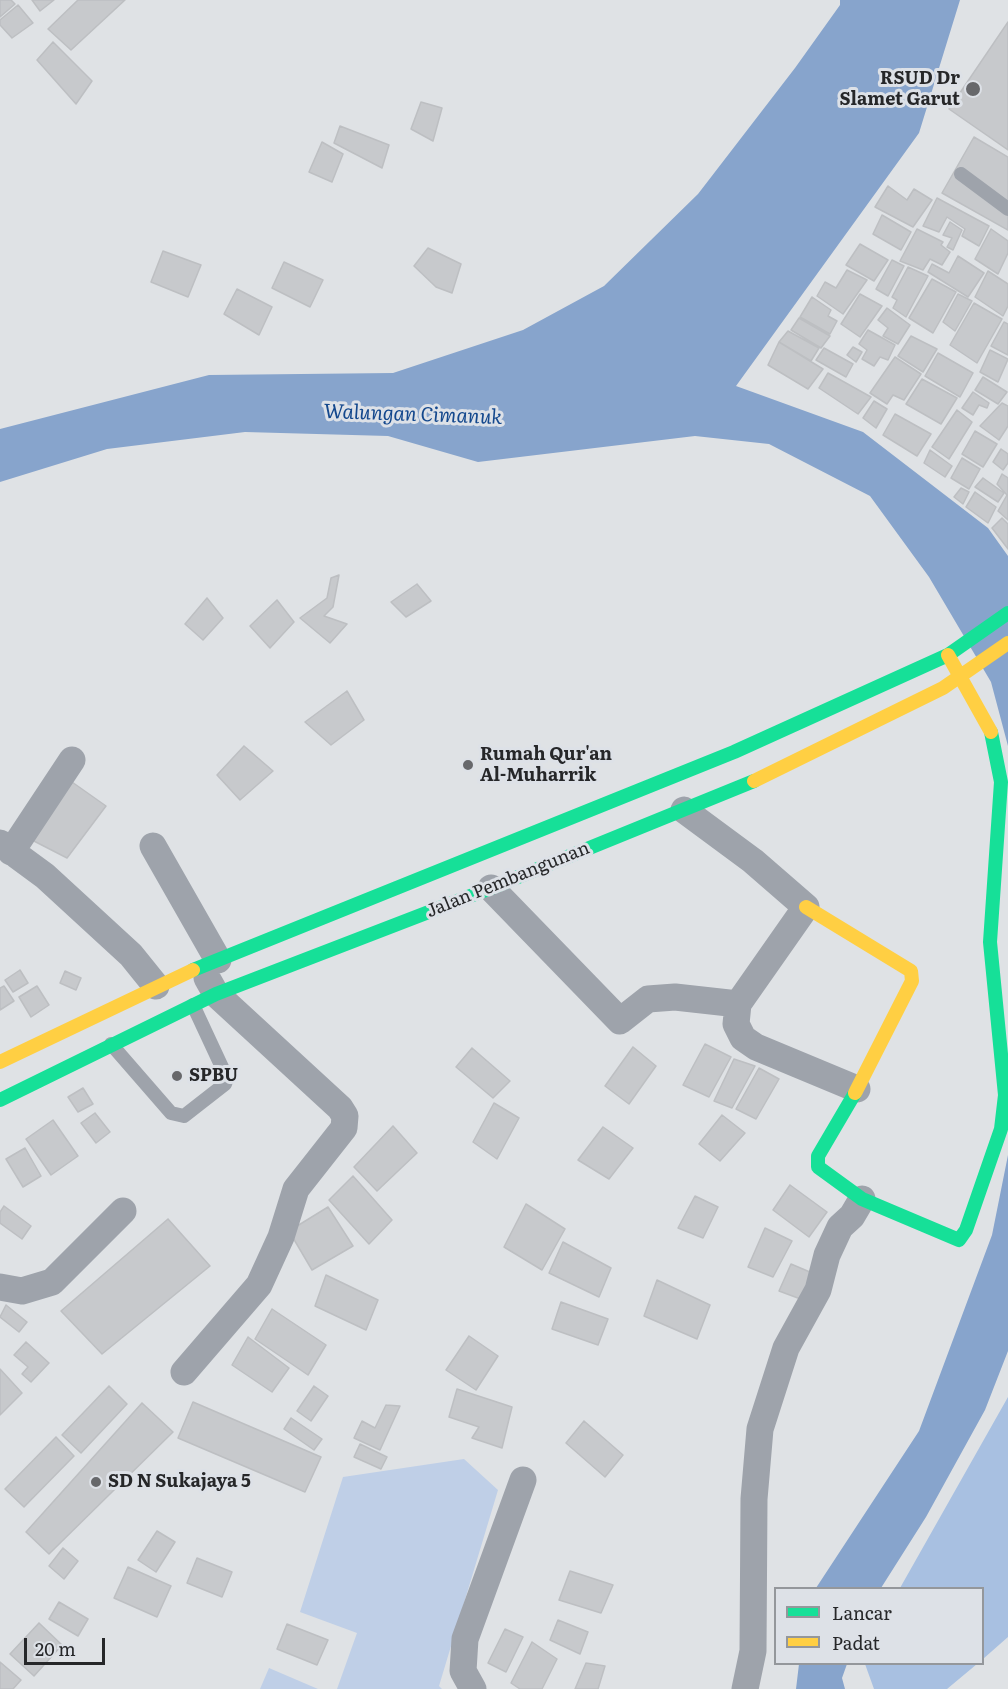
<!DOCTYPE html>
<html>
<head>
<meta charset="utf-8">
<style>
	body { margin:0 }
	#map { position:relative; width:1008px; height:1689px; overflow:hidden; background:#dfe2e5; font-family:Literata,serif }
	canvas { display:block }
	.legend { position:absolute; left:774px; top:1587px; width:210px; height:78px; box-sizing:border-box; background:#dde1e7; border:2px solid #94979b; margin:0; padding:8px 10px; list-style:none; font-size:18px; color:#262729 }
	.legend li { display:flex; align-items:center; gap:12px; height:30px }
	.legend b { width:30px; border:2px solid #94979b }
	.scale { position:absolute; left:24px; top:1638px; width:81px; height:27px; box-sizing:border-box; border:3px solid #262729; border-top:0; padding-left:8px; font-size:18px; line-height:21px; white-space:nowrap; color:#262729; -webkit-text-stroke:4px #dde1e7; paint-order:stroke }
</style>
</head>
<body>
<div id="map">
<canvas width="1008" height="1689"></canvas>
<ul class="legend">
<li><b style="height:8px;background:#16e098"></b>Lancar</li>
<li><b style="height:8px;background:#ffcf43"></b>Padat</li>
</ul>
<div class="scale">20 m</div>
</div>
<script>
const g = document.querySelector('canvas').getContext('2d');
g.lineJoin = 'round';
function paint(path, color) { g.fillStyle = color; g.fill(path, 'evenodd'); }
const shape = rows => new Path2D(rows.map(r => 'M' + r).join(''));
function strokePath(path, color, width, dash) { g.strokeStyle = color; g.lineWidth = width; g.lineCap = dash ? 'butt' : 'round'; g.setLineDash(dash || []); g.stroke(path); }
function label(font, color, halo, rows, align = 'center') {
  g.font = font + ' Literata,serif'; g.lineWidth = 6; g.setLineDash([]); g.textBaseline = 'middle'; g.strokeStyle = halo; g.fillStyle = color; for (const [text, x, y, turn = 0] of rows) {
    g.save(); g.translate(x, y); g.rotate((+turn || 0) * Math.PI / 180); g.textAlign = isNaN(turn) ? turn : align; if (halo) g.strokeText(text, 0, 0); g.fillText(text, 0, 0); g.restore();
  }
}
paint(shape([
	[464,1459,498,1490,439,1686,442,1689,337,1689,357,1633,300,1612,343,1477],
	[269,1668,318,1689,260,1689]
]), '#bfcfe7');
paint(shape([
	[1008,1397,1008,1637,983,1659,982,1588,900,1588],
	[865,1664,977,1664,947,1689,874,1689]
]), '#a8c0e1');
paint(shape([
	[840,0,960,0,919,133,736,386,863,432,988,528,1008,556,1008,746,991,682,929,577,870,496,769,444,695,436,478,462,388,436,245,432,107,449,0,482,0,429,209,375,393,373,523,330,604,286,698,194,795,68,840,5],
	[1008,1155,1008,1351,985,1410,926,1517,881,1588,816,1588,919,1431,992,1235],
	[799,1664,847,1664,842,1678,845,1689,796,1689]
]), '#87a4cc');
const building = shape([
	[0,0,11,0,15,4,0,17,0,0],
	[32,0,54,0,40,11,32,0],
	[78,0,125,0,71,50,48,29,78,0],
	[18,5,33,23,12,38,0,25,0,20,18,5],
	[1008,22,1008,150,949,109,1008,22],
	[53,42,92,81,76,104,37,60,53,42],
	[421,102,442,108,433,141,411,129,421,102],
	[340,126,389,145,382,168,334,143,340,126],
	[974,137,1008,157,1008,230,942,193,974,137],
	[322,142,343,154,332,182,309,172,322,142],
	[888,186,907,200,914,189,932,200,913,227,875,207,888,186],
	[937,198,989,226,979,246,962,236,965,229,947,217,939,232,923,226,937,198],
	[882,215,911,232,901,250,873,234,882,215],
	[950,222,962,230,953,250,947,247,952,238,943,235,950,222],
	[917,229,943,242,941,245,950,252,942,265,930,259,923,270,900,261,917,229],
	[991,229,1008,241,1008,253,998,274,975,259,991,229],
	[860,244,888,260,874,281,846,265,860,244],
	[428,248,461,264,452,293,436,287,414,266,428,248],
	[163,251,201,265,188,297,151,282,163,251],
	[958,256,984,273,968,297,928,272,932,264,949,273,958,256],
	[892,260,904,266,888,296,876,289,892,260],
	[284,262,323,280,310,307,272,288,284,262],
	[908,267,928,276,906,317,893,308,897,300,892,297,908,267],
	[847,270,867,280,843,314,817,296,825,282,836,288,847,270],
	[988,271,1008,284,1008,306,1003,316,975,297,988,271],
	[932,279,956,292,933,333,909,318,932,279],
	[237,289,272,307,259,335,224,314,237,289],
	[860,294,882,306,860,337,841,324,860,294],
	[958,294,972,301,955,331,943,322,958,294],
	[812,297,831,310,828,316,837,321,830,334,800,317,812,297],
	[974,303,1002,319,977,363,950,345,974,303],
	[887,308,910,325,898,344,883,336,888,328,878,320,887,308],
	[799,318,830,336,821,348,791,330,799,318],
	[1004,322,1008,324,1008,355,991,346,1004,322],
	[868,330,895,345,888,360,880,357,874,366,862,359,867,350,859,344,868,330],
	[788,331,819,348,811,361,779,342,788,331],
	[911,336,937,349,923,372,898,356,911,336],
	[779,342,823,369,808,389,768,365,779,342],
	[853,347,862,352,856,362,847,355,853,347],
	[824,348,853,364,846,377,816,360,824,348],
	[990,350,1008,359,998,382,980,372,990,350],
	[938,353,973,373,960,397,925,376,938,353],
	[895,357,921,374,904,400,893,395,887,404,870,393,895,357],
	[828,373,871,397,858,414,819,388,828,373],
	[983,377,1007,392,998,404,975,390,983,377],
	[922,379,957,398,941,424,906,404,922,379],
	[973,392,989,403,987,408,979,405,973,415,962,408,973,392],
	[874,401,887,409,876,428,863,418,874,401],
	[1002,403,1008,406,1008,426,999,440,980,426,1002,403],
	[957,410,972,422,949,459,932,447,957,410],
	[895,414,931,434,917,456,883,435,895,414],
	[975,431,997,444,983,467,962,454,975,431],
	[1001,449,1008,454,1008,463,1003,470,993,462,1001,449],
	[930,450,952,466,945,477,924,463,930,450],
	[962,458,980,469,969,489,951,478,962,458],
	[1002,474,1008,478,1008,520,998,511,1007,495,997,484,1002,474],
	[983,478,1004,493,998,502,975,487,983,478],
	[961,488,969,492,963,504,954,497,961,488],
	[975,492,996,507,988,523,966,507,975,492],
	[1002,518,1008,524,1008,549,992,528,1002,518],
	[339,575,333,607,324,616,347,624,330,643,300,618,327,598,331,578,339,575],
	[417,584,431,601,406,617,391,602,417,584],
	[207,598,223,618,203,640,185,624,207,598],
	[277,600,294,622,270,648,250,626,277,600],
	[347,691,364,720,331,745,305,722,347,691],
	[244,746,273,771,240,800,217,775,244,746],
	[72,782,106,806,67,858,30,839,72,782],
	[20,970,28,983,13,992,5,980,20,970],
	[65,971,81,978,76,990,60,983,65,971],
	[4,986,14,1001,0,1010,0,988,4,986],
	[37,986,49,1005,31,1017,19,997,37,986],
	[705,1044,731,1057,709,1097,683,1085,705,1044],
	[633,1047,656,1066,629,1104,605,1086,633,1047],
	[472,1048,510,1081,493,1098,456,1067,472,1048],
	[734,1059,755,1066,732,1108,714,1101,734,1059],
	[759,1068,779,1079,756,1119,736,1109,759,1068],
	[83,1088,93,1104,78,1112,68,1097,83,1088],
	[494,1103,519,1118,497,1159,473,1142,494,1103],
	[95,1113,110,1132,96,1143,81,1123,95,1113],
	[722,1115,745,1133,720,1161,699,1144,722,1115],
	[53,1120,78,1156,51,1175,26,1139,53,1120],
	[393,1126,417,1153,377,1191,354,1167,393,1126],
	[603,1127,633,1148,609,1179,578,1160,603,1127],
	[25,1148,41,1176,23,1187,6,1159,25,1148],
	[353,1176,392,1220,369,1244,329,1200,353,1176],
	[790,1185,827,1212,809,1237,773,1210,790,1185],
	[695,1196,718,1207,703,1238,678,1228,695,1196],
	[526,1204,565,1229,542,1270,504,1247,526,1204],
	[4,1206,31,1226,22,1239,0,1223,0,1212,4,1206],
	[328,1207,353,1246,312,1270,289,1231,328,1207],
	[168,1219,210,1266,102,1354,61,1311,168,1219],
	[765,1228,792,1241,773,1277,748,1267,765,1228],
	[563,1242,611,1268,599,1297,549,1273,563,1242],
	[791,1264,817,1275,806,1301,779,1291,791,1264],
	[326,1275,378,1300,366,1330,315,1306,326,1275],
	[657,1280,710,1305,697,1339,644,1316,657,1280],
	[561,1302,608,1319,598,1345,552,1329,561,1302],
	[6,1305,27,1322,19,1332,0,1317,6,1305],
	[272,1309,326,1345,308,1375,255,1339,272,1309],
	[469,1336,498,1356,476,1390,446,1370,469,1336],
	[248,1337,289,1368,272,1392,232,1365,248,1337],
	[26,1342,49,1363,31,1382,22,1374,28,1367,14,1355,26,1342],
	[0,1369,22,1393,0,1415,0,1369],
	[109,1386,127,1404,81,1453,62,1435,109,1386],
	[314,1386,328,1396,311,1421,297,1411,314,1386],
	[457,1389,512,1407,502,1448,472,1438,479,1427,449,1417,457,1389],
	[193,1402,321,1457,305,1492,178,1438,193,1402],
	[142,1403,173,1432,49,1554,26,1532,142,1403],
	[386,1405,400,1406,380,1450,354,1438,362,1421,375,1428,386,1405],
	[291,1418,322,1439,314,1450,284,1429,291,1418],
	[584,1421,623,1455,605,1477,566,1443,584,1421],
	[56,1437,74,1456,24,1507,5,1489,56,1437],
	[360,1444,387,1457,381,1469,354,1457,360,1444],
	[157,1531,175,1542,156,1572,138,1560,157,1531],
	[63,1548,78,1561,64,1579,49,1566,63,1548],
	[197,1558,232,1572,222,1597,187,1583,197,1558],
	[128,1567,171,1586,157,1617,114,1598,128,1567],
	[570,1571,613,1585,601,1613,559,1600,570,1571],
	[59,1602,88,1619,78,1636,49,1619,59,1602],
	[558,1620,588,1632,580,1654,550,1640,558,1620],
	[39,1623,62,1645,34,1676,10,1654,39,1623],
	[287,1624,328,1640,317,1665,277,1649,287,1624],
	[505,1629,523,1637,506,1672,488,1663,505,1629],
	[532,1642,557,1659,542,1689,520,1689,511,1683,532,1642],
	[0,1662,21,1680,13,1689,0,1689,0,1662],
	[586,1663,605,1666,598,1689,575,1689,586,1663]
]);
paint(building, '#c7c9cc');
strokePath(building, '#bdbfc2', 1.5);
strokePath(shape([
	[961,174,1008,209],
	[111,1044,171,1113,184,1116,225,1084,227,1078,193,1005]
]), '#9ea3ab', 14);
strokePath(shape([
	[0,843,45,876,131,955,156,986],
	[153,846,218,960],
	[11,852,72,760],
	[491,888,620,1021,648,999,675,997,738,1004,806,907,753,861,684,810],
	[738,1004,736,1024,743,1038,756,1047,857,1089],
	[0,1287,22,1291,52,1282,123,1211],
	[184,1372,259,1285,281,1237,296,1189,344,1128,345,1116,340,1108,216,994,207,978],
	[473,1689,463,1671,465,1639,523,1480],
	[745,1689,753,1651,754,1499,760,1429,786,1348,818,1290,827,1255,840,1227,852,1216,862,1199]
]), '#9ea3ab', 27);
strokePath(shape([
	[193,970,734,752,948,655,1008,613],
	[855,1093,818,1156,818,1167,862,1199,959,1240,966,1230,1001,1129,1005,1095,990,942,1001,782,991,732],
	[0,1100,216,994,491,888,754,781]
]), '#16e098', 14);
strokePath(shape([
	[948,655,991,732],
	[754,781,943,688,1008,643],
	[806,907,911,971,912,981,855,1093],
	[0,1062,193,970]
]), '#ffcf43', 14);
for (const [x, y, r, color] of [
	[973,89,8,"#67686b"],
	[468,765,6,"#67686b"],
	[177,1076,6,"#67686b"],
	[96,1482,6,"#67686b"]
]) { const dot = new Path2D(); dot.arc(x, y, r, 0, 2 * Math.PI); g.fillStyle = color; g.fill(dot); strokePath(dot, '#dde1e7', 2); }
label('bold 18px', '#262729', '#dde1e7', [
	["RSUD Dr",960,79,"right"],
	["Slamet Garut",960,100,"right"],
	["Rumah Qur'an",480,755],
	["Al-Muharrik",480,776],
	["SPBU",189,1076],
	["SD N Sukajaya 5",108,1482]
], 'left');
label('18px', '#262729', '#dde1e7', [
	["Jalan Pembangunan",508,880,-22]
]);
label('italic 20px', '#14488d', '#dde1e7', [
	["Walungan Cimanuk",413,415,2]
]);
</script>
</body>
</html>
